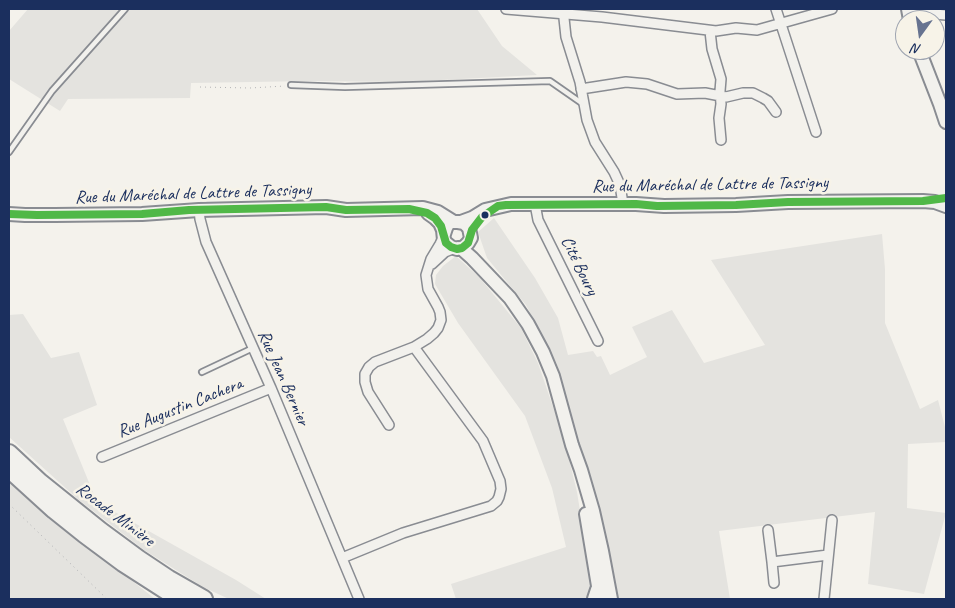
<!DOCTYPE html>
<html>
<head>
<meta charset="utf-8">
<style>
	body { margin:0 }
	#map { position:relative; width:955px; height:608px; overflow:hidden; background:#f4f2ec; font-family:Caveat,sans-serif }
	canvas { display:block }
	.frame { position:absolute; inset:0; border:10px solid #1b2f5e; pointer-events:none }
	.north { position:absolute; left:895px; top:10px; width:50px; height:50px; box-sizing:border-box; background:#f7f3e8; border:1px solid #9fa5b1; border-radius:50%; rotate:194deg; font-size:14px; font-weight:700; line-height:20px; text-align:center; color:#1b2f5e }
	.north::after { content:''; display:block; margin:auto; width:18px; height:22px; background:#677390; clip-path:polygon(50% 0,100% 100%,50% 72%,0 100%) }
</style>
</head>
<body>
<div id="map">
<canvas width="955" height="608"></canvas>
<div class="frame"></div>
<div class="north">N</div>
</div>
<script>
const g = document.querySelector('canvas').getContext('2d');
g.lineJoin = 'round';
function paint(path, color) { g.fillStyle = color; g.fill(path, 'evenodd'); }
const shape = rows => new Path2D(rows.map(r => 'M' + r).join(''));
function strokePath(path, color, width, dash) { g.strokeStyle = color; g.lineWidth = width; g.lineCap = dash ? 'butt' : 'round'; g.setLineDash(dash || []); g.stroke(path); }
function label(font, color, halo, rows, align = 'center') {
  g.font = font + ' Caveat,sans-serif'; g.lineWidth = 5; g.setLineDash([]); g.textBaseline = 'middle'; g.strokeStyle = halo; g.fillStyle = color; for (const [text, x, y, turn = 0] of rows) {
    g.save(); g.translate(x, y); g.rotate((+turn || 0) * Math.PI / 180); g.textAlign = isNaN(turn) ? turn : align; if (halo) g.strokeText(text, 0, 0); g.fillText(text, 0, 0); g.restore();
  }
}
paint(shape([
	[28,9,477,9,502,46,537,75,403,82,311,81,191,83,190,98,68,99,60,111,9,79,9,31],
	[494,218,535,278,558,318,568,355,593,351,597,357,601,356,610,375,647,357,632,327,672,310,704,363,765,345,711,260,882,234,885,269,885,323,920,409,938,400,946,431,946,442,908,444,907,508,946,513,924,594,868,584,875,512,719,531,730,599,615,599,606,546,557,365,526,305,487,258,478,232],
	[456,256,480,278,521,328,538,363,564,439,577,492,591,580,590,599,456,599,451,584,566,547,552,488,525,416,458,323,435,284,436,275,443,266],
	[23,314,51,358,79,352,97,405,63,419,97,502,236,580,266,599,229,599,203,587,144,550,80,501,9,437,9,315],
	[9,477,30,499,155,599,9,599]
]), '#e4e3df');
const lane = shape([
	[291,85,345,87,550,81,583,104],
	[9,152,52,91,125,9],
	[202,372,253,348]
]);
const street = shape([
	[506,9,602,17,716,31,736,28,757,30,832,9],
	[563,9,566,37,580,82,587,120,595,142,614,172,620,185,623,204],
	[776,9,816,132],
	[909,12,946,15],
	[710,31,712,49,721,79,720,91,721,104,719,118,721,140],
	[581,89,626,82,647,84,677,94,705,93,726,97,743,93,753,93,763,98,768,101,776,112],
	[535,204,538,220,598,341],
	[199,210,200,219,206,242,271,388,359,599],
	[432,264,445,252,455,248],
	[389,425,368,392,365,382,365,374,369,367,375,362,414,347],
	[102,457,271,388],
	[768,530,772,562,828,555],
	[342,558,403,533,491,506,497,501,499,497,501,489,500,481,483,441,414,347,427,339,434,333,438,328,441,320,440,312,438,307,428,289,426,275,431,259,440,244,444,236],
	[772,562,774,583],
	[824,599,832,520]
]);
const secondary = shape([
	[908,9,910,20],
	[919,50,940,104,946,122],
	[428,213,435,218,440,223,443,230,444,240,446,243,451,247,457,249,464,247,468,243,471,238,469,228,464,223,458,222,452,222,448,224,446,228,444,234],
	[9,214,25,215,55,215,142,214,199,210,326,207,346,210,423,208,438,212,454,222],
	[461,222,472,218,485,210,511,204,636,204,664,206,736,205,788,202,923,201,935,202,946,206],
	[458,248,463,250,472,258,510,298,528,324,543,352,553,376,572,445,581,470,593,511,602,551,611,599],
	[586,514,600,598]
]);
const highway = shape([
	[9,453,40,482,101,531,139,559,169,579,204,599],
	[10,470,54,510,84,534,123,563,179,599],
	[596,599,599,590]
]);
strokePath(lane, '#898c92', 8);
strokePath(street, '#898c92', 12);
strokePath(secondary, '#898c92', 16);
strokePath(highway, '#898c92', 20);
strokePath(shape([
	[200,87,250,88,285,86],
	[9,504,107,599]
]), '#b1b2b5', 1, [1, 4]);
strokePath(lane, '#f2f1ed', 4.5);
strokePath(street, '#f2f1ed', 9);
strokePath(secondary, '#f2f1ed', 12);
strokePath(highway, '#f2f1ed', 16);
strokePath(shape([
	[9,214,37,215,142,214,189,210,326,207,346,210,409,209,427,213,435,218,441,226,446,243,451,247,457,249,462,248,468,243,472,230,482,217,498,206,506,205,636,204,657,206,736,205,788,202,923,201,946,198]
]), '#50b847', 8);
for (const [x, y, r, color] of [
	[485,215,4.5,"#1b2f5e"]
]) { const dot = new Path2D(); dot.arc(x, y, r, 0, 2 * Math.PI); g.fillStyle = color; g.fill(dot); strokePath(dot, '#f7f3e8', 2); }
label('18px', '#1b2f5e', '#f7f3e8', [
	["Rue du Maréchal de Lattre de Tassigny",710,185,-1],
	["Rue du Maréchal de Lattre de Tassigny",193,194,-2],
	["Cité Boury",579,266,64],
	["Rue Jean Bernier",283,378,66],
	["Rue Augustin Cachera",180,408,-22],
	["Rocade Minière",115,515,37]
]);
</script>
</body>
</html>
